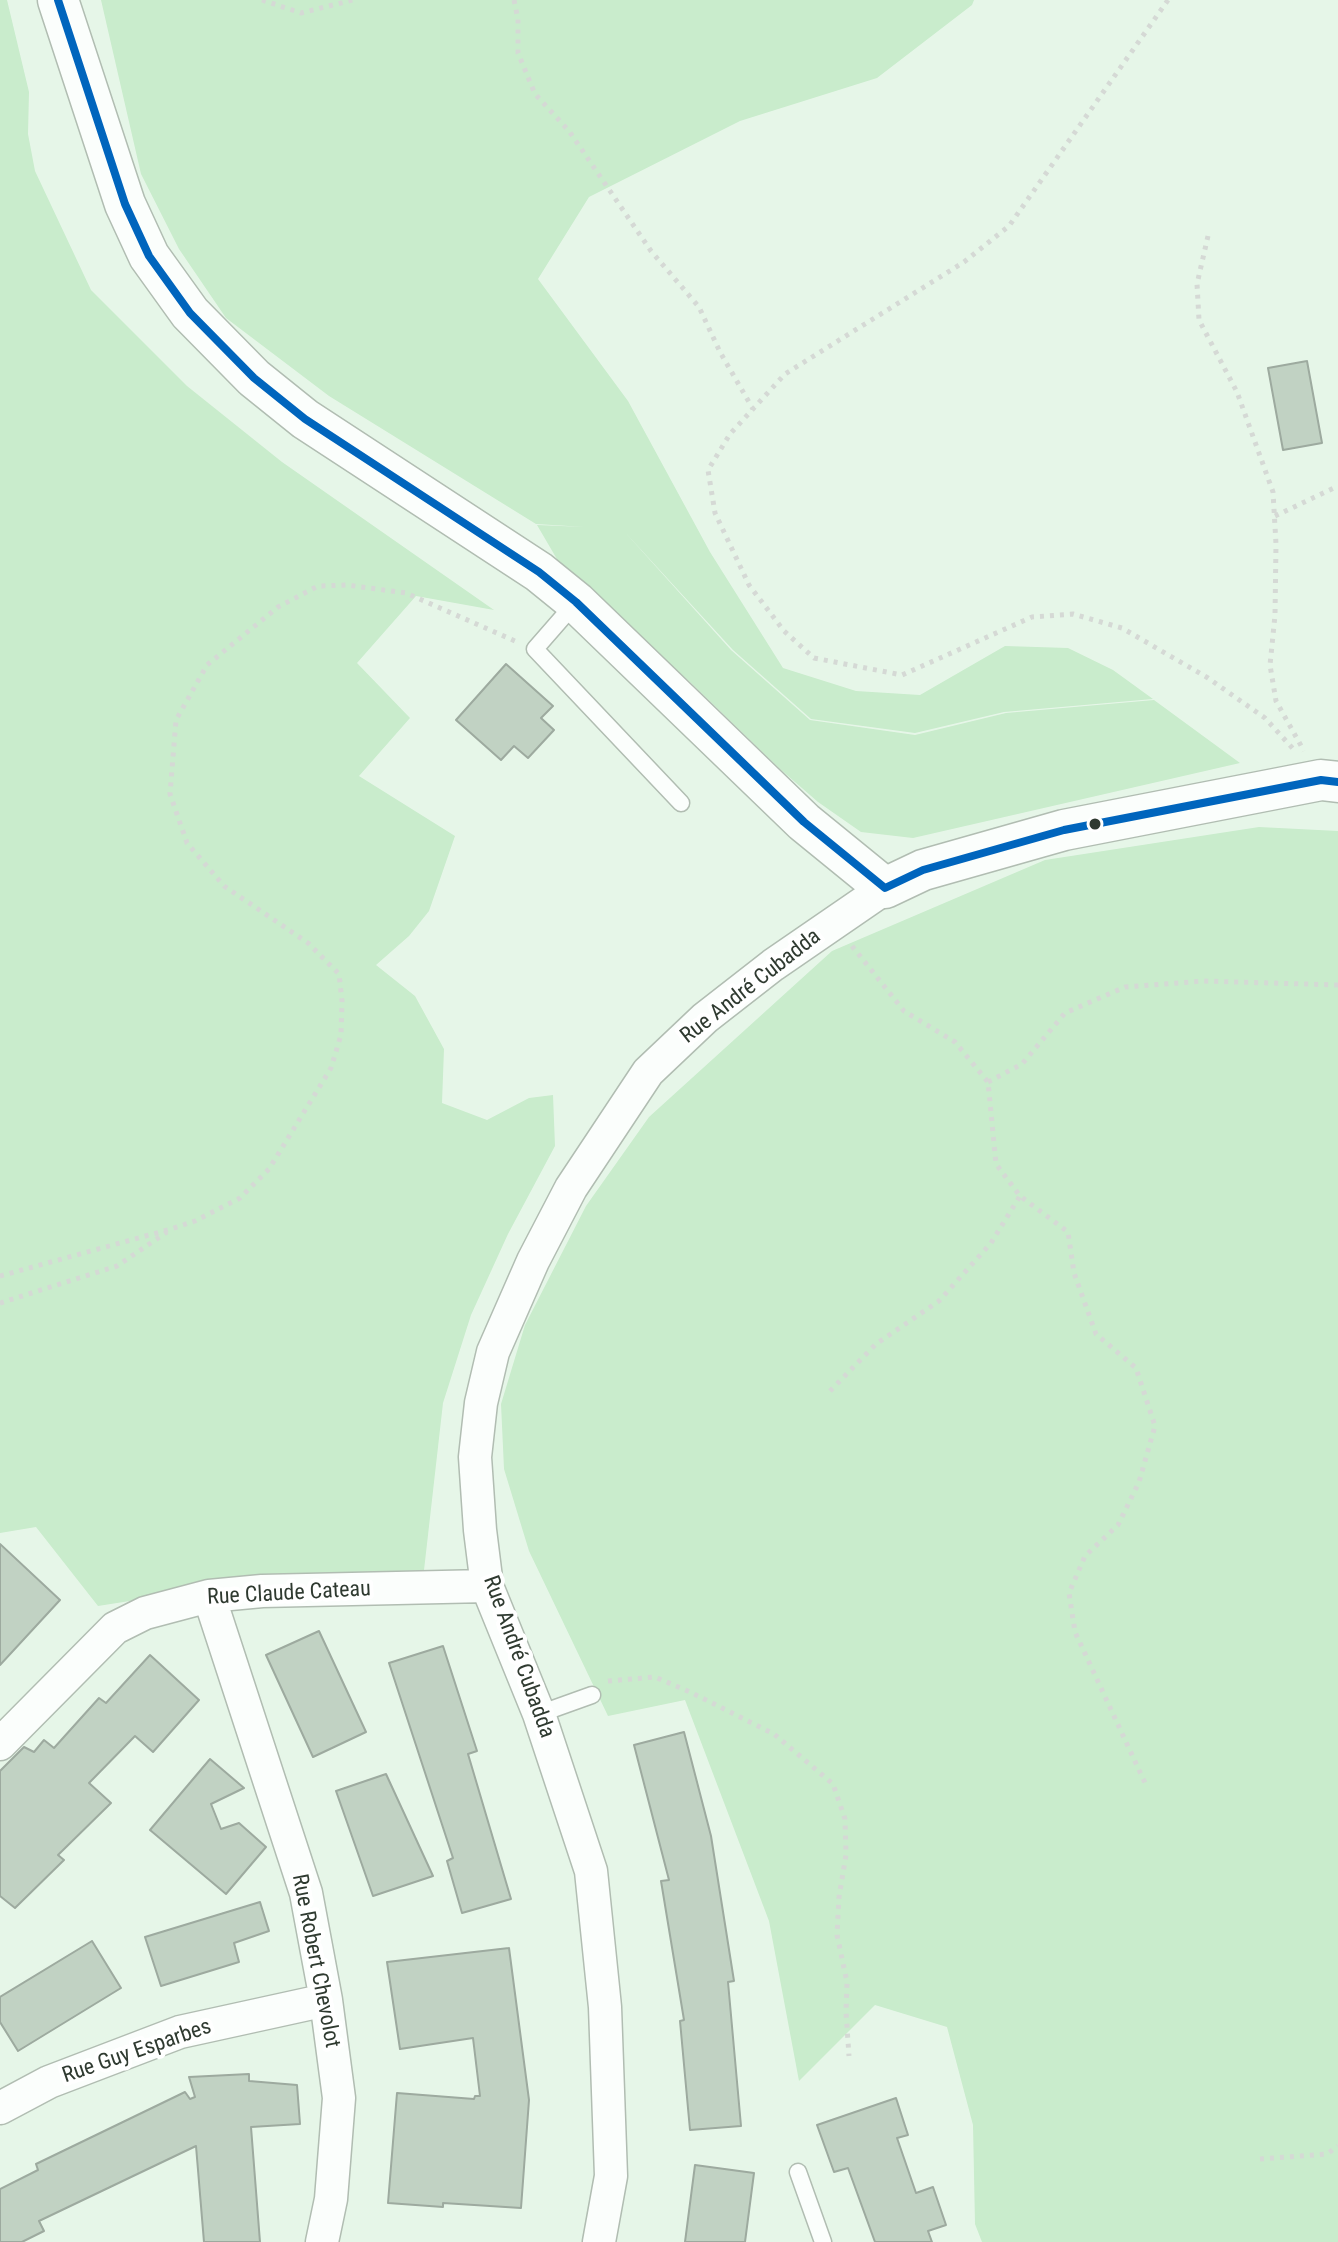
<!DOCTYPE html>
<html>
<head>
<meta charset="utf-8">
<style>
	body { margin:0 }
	canvas { display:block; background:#e6f6e8 }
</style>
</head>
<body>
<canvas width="1338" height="2242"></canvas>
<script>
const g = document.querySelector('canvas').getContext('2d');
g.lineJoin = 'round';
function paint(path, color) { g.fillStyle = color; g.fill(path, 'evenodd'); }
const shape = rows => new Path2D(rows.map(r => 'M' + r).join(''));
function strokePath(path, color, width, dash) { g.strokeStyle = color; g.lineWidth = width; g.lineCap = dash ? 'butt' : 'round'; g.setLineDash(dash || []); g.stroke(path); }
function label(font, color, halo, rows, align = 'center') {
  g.font = font + ' "Roboto Condensed",sans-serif'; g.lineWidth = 8; g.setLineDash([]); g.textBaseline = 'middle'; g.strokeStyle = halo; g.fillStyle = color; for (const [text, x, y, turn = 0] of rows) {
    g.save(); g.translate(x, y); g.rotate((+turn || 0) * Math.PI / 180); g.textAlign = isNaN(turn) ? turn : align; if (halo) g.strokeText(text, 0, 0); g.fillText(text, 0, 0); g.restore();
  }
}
paint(shape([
	[0,0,7,0,29,92,28,134,35,171,91,290,187,386,282,462,494,610,416,596,357,663,410,718,359,776,455,836,429,911,409,936,376,965,415,996,444,1049,442,1103,487,1120,529,1098,553,1095,555,1146,508,1234,471,1315,443,1403,423,1579,244,1583,98,1606,36,1527,0,1533],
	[101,0,974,0,972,5,877,78,740,121,589,197,538,279,628,401,710,552,783,668,856,691,920,695,1005,646,1068,648,1113,670,1153,699,1004,712,915,733,811,719,733,650,623,530,731,650,810,720,915,735,1006,713,1154,700,1240,763,913,838,861,832,818,802,780,769,691,683,561,566,537,525,585,527,536,524,329,396,226,318,179,249,141,174],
	[1259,827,1338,831,1338,2242,982,2242,975,2224,973,2125,947,2027,875,2005,799,2081,769,1921,685,1700,608,1716,529,1551,504,1469,501,1404,525,1325,586,1206,649,1117,832,951,1045,860]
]), '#c9eccc');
const building = shape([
	[1307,361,1322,443,1283,450,1268,368,1307,361],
	[506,664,553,706,541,718,554,730,528,758,514,746,501,760,456,720,506,664],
	[0,1544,60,1600,0,1665,0,1544],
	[319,1631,366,1732,313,1757,266,1655,319,1631],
	[443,1646,477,1751,468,1754,511,1899,462,1913,447,1861,453,1858,389,1663,443,1646],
	[150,1655,199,1700,153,1752,135,1736,89,1783,111,1803,58,1855,64,1860,15,1908,0,1896,0,1771,24,1747,34,1752,44,1740,54,1748,99,1698,106,1703,150,1655],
	[684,1732,711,1836,734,1981,728,1982,741,2126,690,2130,680,2021,684,2020,661,1881,669,1880,634,1745,684,1732],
	[210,1759,244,1788,211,1804,221,1829,239,1823,266,1847,226,1894,150,1830,210,1759],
	[386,1774,433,1876,373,1896,336,1791,386,1774],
	[260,1902,269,1931,234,1943,239,1962,161,1986,145,1937,260,1902],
	[92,1941,121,1988,18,2051,0,2022,0,1997,92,1941],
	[509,1948,529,2100,521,2208,443,2203,443,2207,388,2203,397,2093,474,2099,475,2096,480,2096,473,2038,400,2049,387,1962,509,1948],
	[249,2074,249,2081,297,2085,300,2124,251,2127,260,2242,204,2242,196,2146,39,2221,44,2231,22,2242,0,2242,0,2189,38,2170,36,2164,185,2092,190,2099,195,2097,189,2077,249,2074],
	[896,2098,908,2135,897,2138,916,2193,933,2187,946,2225,928,2231,932,2242,875,2242,848,2168,834,2172,817,2125,896,2098],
	[695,2165,754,2173,745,2242,685,2242,695,2165]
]);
paint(building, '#c1d2c3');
strokePath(building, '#9daa9f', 2);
const service = shape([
	[576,602,535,649,681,803],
	[539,1714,592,1695],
	[798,2172,823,2242]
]);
const minor = shape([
	[209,1596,306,1893,326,2000,339,2098,331,2199,322,2242],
	[0,1744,115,1628,145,1613,209,1596,262,1591,487,1586],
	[0,2108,49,2082,180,2032,326,2000],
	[599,2242,611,2176,605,2007,591,1871,539,1714,487,1586,480,1530,475,1457,481,1403,493,1352,533,1261,571,1188,648,1072,705,1018,773,965,885,888]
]);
const tertiary = shape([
	[58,0,125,204,149,256,190,313,254,378,305,419,539,572,576,602,804,822,885,888,923,870,1064,830,1321,780,1338,782]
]);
strokePath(service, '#b1bdb2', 19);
strokePath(minor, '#b1bdb2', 35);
strokePath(tertiary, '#b1bdb2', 43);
strokePath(shape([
	[262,0,301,13,353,0],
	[514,0,518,19,518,53,535,94,569,131,651,251,699,307,720,352,753,409],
	[1168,0,1009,226,964,262,785,374,730,434,708,470,715,513,749,585,784,631,814,658,902,675,1032,617,1073,614,1122,628,1208,678,1265,718,1296,752],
	[1208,236,1197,284,1199,320,1237,392,1273,492,1276,544,1275,615,1270,665,1276,701,1304,751],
	[1275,516,1338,486],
	[852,946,904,1011,955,1042,988,1082,996,1164,1020,1196,1068,1232,1074,1273,1096,1334,1136,1368,1155,1426,1139,1482,1118,1525,1085,1556,1069,1593,1075,1632,1146,1785],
	[988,1082,1022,1064,1065,1013,1125,987,1203,981,1338,985],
	[0,1276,171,1229,195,1221,240,1198,269,1169,331,1068,341,1035,342,1001,339,974,308,943,224,886,187,843,170,794,176,720,207,665,278,607,318,586,347,585,406,593,515,641],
	[0,1303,117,1266,167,1232],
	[830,1391,876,1344,939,1301,991,1243,1020,1196],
	[608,1681,655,1677,690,1692,774,1734,833,1784,845,1819,846,1855,839,1897,837,1935,847,1982,846,2012,849,2056],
	[1260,2159,1327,2154,1338,2146]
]), '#d5d9d5', 5, [4, 6]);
strokePath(service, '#fbfefc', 16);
strokePath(minor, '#fbfefc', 32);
strokePath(tertiary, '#fbfefc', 40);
strokePath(shape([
	[58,0,125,204,149,256,190,313,254,378,305,419,539,572,576,602,804,822,885,888,923,870,1064,830,1321,780,1338,782]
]), '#0065bd', 8);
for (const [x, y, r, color] of [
	[1095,824,7,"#2f3a30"]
]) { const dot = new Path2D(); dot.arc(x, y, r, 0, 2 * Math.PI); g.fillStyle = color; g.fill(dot); strokePath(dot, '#fff', 3); }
label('22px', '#2f3a30', '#fff', [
	["Rue André Cubadda",751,987,-38],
	["Rue Claude Cateau",289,1594,-3],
	["Rue André Cubadda",518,1657,70],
	["Rue Robert Chevolot",315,1961,79],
	["Rue Guy Esparbes",137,2052,-19]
]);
</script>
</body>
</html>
